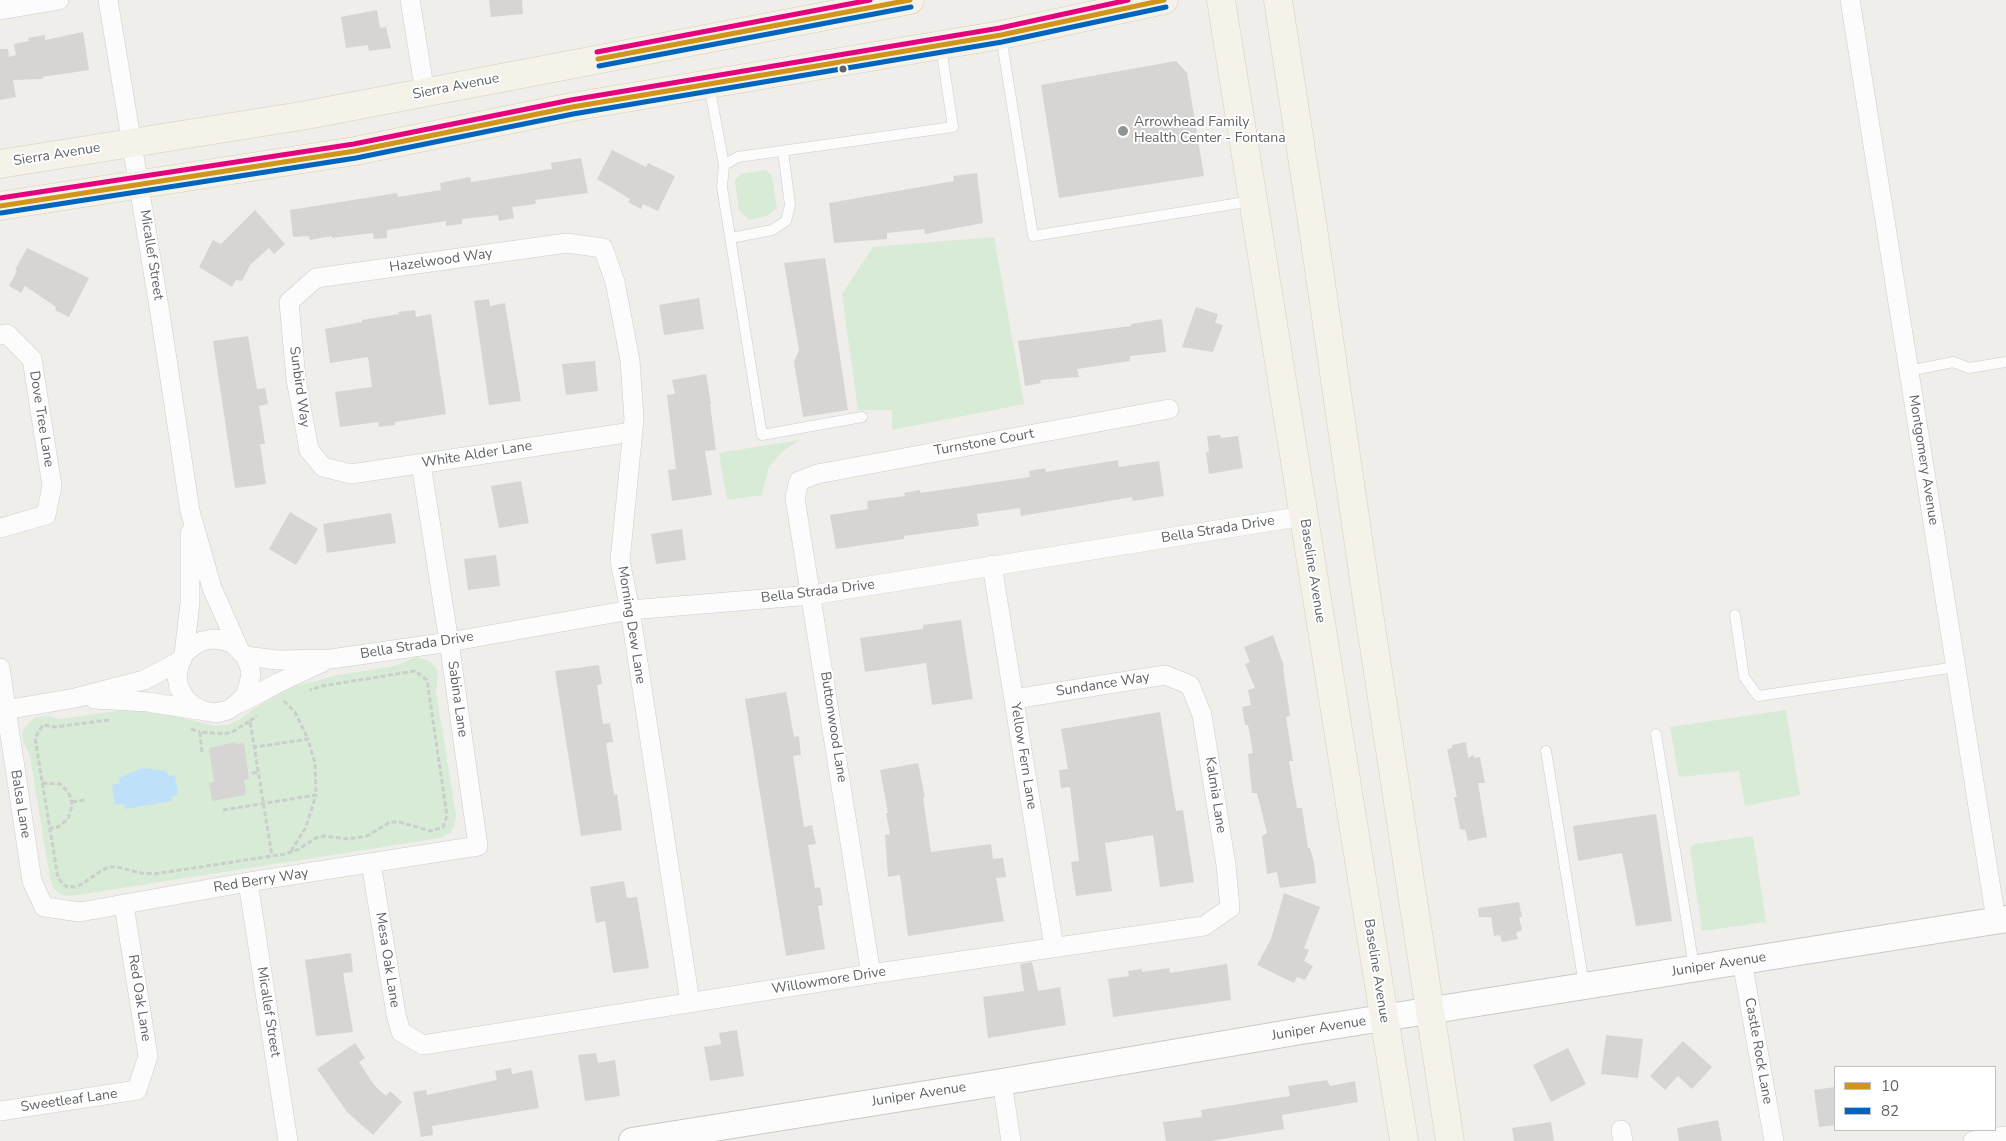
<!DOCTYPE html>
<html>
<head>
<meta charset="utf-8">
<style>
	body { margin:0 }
	#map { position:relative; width:2006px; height:1141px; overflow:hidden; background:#efeeea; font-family:"Nunito Sans",sans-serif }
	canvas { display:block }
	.legend { position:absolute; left:1834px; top:1066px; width:162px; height:65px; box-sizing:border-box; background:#fff; border:1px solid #bfc1c3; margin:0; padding:6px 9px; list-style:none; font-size:15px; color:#5f6368 }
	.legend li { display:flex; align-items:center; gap:10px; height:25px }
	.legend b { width:25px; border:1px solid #bfc1c3 }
</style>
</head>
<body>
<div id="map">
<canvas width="2006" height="1141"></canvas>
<ul class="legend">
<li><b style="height:6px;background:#d1951a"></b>10</li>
<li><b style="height:6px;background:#0065bd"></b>82</li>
</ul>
</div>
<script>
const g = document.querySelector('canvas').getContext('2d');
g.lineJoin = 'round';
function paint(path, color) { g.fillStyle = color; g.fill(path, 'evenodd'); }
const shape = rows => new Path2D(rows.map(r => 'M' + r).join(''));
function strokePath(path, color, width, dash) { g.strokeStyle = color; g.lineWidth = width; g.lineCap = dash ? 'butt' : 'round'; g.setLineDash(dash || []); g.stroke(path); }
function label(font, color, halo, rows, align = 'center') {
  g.font = font + ' "Nunito Sans",sans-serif'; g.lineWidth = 4; g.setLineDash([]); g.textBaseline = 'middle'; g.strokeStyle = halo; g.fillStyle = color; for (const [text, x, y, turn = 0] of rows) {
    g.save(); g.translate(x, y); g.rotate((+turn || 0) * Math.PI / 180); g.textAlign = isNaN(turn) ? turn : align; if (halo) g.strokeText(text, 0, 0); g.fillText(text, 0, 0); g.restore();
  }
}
paint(shape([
	[766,170,772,176,777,208,767,216,749,220,739,210,735,181,741,174],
	[994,237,1024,404,892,430,892,410,858,410,842,294,873,247],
	[799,440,782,452,769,467,762,495,727,500,719,453],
	[416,657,430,661,436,668,438,675,436,691,456,816,454,826,450,833,440,838,71,896,62,895,54,889,50,879,30,756,23,742,22,734,25,727,35,717,48,716,60,719,131,709,163,713,215,726,227,725,239,720,261,704,289,688,338,675,395,666],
	[1786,710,1800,795,1745,806,1739,771,1679,777,1670,727],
	[1753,836,1766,922,1702,931,1690,848,1695,844]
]), '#d8ebd6');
paint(shape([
	[142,768,167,771,168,776,175,775,178,795,171,796,172,801,125,809,124,804,115,805,112,785,120,783,119,778]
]), '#bfe0f9');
paint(shape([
	[489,0,522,0,523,14,491,17],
	[377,10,380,28,386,27,391,48,369,51,368,45,346,48,341,17],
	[83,32,89,70,42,77,43,79,13,80,16,97,0,100,0,49,8,49,9,57,16,55,14,44,29,41,28,38,45,35,45,40],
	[1176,61,1187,73,1204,176,1059,198,1041,85],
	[612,150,646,167,648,163,675,176,658,211,643,204,641,209,628,202,630,199,597,179],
	[581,158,588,193,535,200,536,204,512,207,514,218,499,221,498,215,462,219,462,224,446,226,446,221,387,230,387,238,374,239,373,233,332,238,332,236,310,240,308,236,293,237,290,210,397,193,398,197,441,190,440,183,470,177,471,182,552,169,551,163],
	[977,173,983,223,925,234,924,229,887,233,887,239,834,243,829,203,954,181,953,176],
	[255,210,285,244,274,254,269,248,250,265,242,281,236,280,232,287,199,267,213,240,221,244],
	[27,248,89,278,69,317,55,310,56,307,25,286,21,293,9,286,17,271,15,270],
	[825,258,848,410,803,417,794,362,799,350,784,263],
	[699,298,704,329,664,335,659,305],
	[489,299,490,306,505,303,521,401,489,405,474,301],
	[1196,307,1218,314,1215,323,1223,325,1213,352,1182,347],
	[415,310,416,317,431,314,446,414,395,422,395,425,379,427,378,422,340,427,335,392,372,387,368,357,330,363,325,329,362,322,362,320,399,314,398,312],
	[1162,319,1166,352,1130,356,1130,361,1077,369,1079,377,1040,380,1041,383,1025,386,1018,341,1131,326,1131,324],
	[248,336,257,389,265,388,268,404,259,406,265,444,260,444,266,484,235,488,213,341],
	[595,361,598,391,566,395,562,364],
	[706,374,711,404,710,404,716,450,705,451,712,495,672,501,668,470,676,469,667,395,675,394,672,380],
	[1220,435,1221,438,1238,436,1243,468,1209,474,1206,453,1209,451,1207,436],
	[1118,460,1119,467,1159,461,1164,496,1133,501,1132,497,1021,516,1020,508,977,514,979,526,904,536,904,539,836,549,830,515,868,509,867,501,905,496,904,493,920,490,920,493,1030,477,1029,471,1045,468,1046,472],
	[521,481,529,523,499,528,491,486],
	[290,512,318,529,296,565,269,549],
	[391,513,396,543,327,553,323,524],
	[682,529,686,560,656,564,651,534],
	[496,555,500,586,468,590,464,559],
	[961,620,973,699,932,705,926,663,865,672,860,638,923,629,923,625],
	[1273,635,1284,666,1283,667,1290,716,1286,717,1293,761,1289,761,1297,808,1302,808,1308,848,1310,848,1314,862,1316,883,1280,888,1277,872,1267,874,1262,836,1267,833,1257,793,1252,793,1248,754,1253,753,1248,725,1245,725,1242,707,1251,705,1248,690,1255,688,1245,664,1250,662,1244,647],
	[599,665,602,684,597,685,603,724,610,723,613,742,606,743,614,795,617,794,622,830,581,836,555,671],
	[786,692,794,737,799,736,801,755,793,756,804,827,812,825,816,844,808,845,815,888,820,887,823,905,818,906,825,949,786,956,745,699],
	[1160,712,1176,811,1183,810,1194,882,1160,887,1153,835,1105,843,1112,891,1076,896,1071,862,1079,861,1070,787,1061,788,1059,770,1068,769,1061,729],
	[236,742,236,744,244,743,249,779,244,780,246,795,212,801,209,783,214,782,209,748],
	[1466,742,1468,758,1474,755,1474,758,1480,757,1485,783,1478,783,1487,837,1468,841,1465,830,1460,829,1454,797,1457,797,1447,749,1452,748,1452,745],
	[918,763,925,797,923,798,931,852,991,844,993,859,1003,858,1006,877,996,878,1004,921,908,936,900,875,888,877,885,835,890,834,886,813,888,813,880,770],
	[1656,814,1672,921,1636,926,1622,853,1578,861,1573,826],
	[624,881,627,898,637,897,649,968,613,973,605,921,596,923,590,887],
	[1284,893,1320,907,1304,948,1309,950,1304,961,1313,966,1305,980,1297,977,1294,983,1257,965,1271,939],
	[1519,902,1522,917,1519,917,1522,930,1516,933,1518,939,1502,942,1500,935,1494,936,1491,917,1479,917,1478,908],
	[351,953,353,972,343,973,353,1032,316,1036,305,960],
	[1032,962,1038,991,1060,987,1066,1025,988,1038,983,997,1024,991,1020,964],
	[1227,964,1231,1000,1113,1017,1108,979,1129,976,1128,971,1142,969,1142,972,1169,968,1170,973],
	[737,1030,744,1076,710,1081,704,1047,721,1044,719,1033],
	[1606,1035,1643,1039,1638,1078,1601,1074],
	[1683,1041,1712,1067,1692,1089,1678,1076,1665,1090,1650,1076],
	[355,1043,365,1058,359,1062,374,1085,386,1096,390,1091,402,1102,373,1135,347,1112,317,1069],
	[1568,1048,1586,1084,1551,1102,1533,1065],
	[596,1053,598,1063,615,1060,620,1096,585,1101,578,1055],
	[511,1068,512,1074,532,1070,539,1108,432,1126,433,1135,421,1137,413,1092,426,1090,427,1095,497,1080,495,1071],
	[1327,1080,1330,1086,1355,1081,1358,1102,1282,1115,1284,1129,1211,1141,1166,1141,1163,1122,1202,1117,1201,1110,1290,1096,1288,1086],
	[1835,1087,1835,1125,1819,1127,1814,1090],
	[1718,1120,1722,1141,1679,1141,1677,1128],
	[1551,1122,1554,1141,1514,1141,1512,1128]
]), '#d6d5d3');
const lane = shape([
	[1001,36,1033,236,1252,201],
	[709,85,724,165],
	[731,238,772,230,786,221,790,205,783,151],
	[1909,371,1953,362,1969,368,2006,362],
	[862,417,762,435,722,187,724,165,738,157,953,127,941,47],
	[1735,615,1744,677,1758,696,1956,667],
	[1656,734,1694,967],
	[1546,751,1584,985]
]);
const street = shape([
	[108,0,160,313,190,511,212,588,239,649],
	[410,0,425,93],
	[1850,0,1996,920],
	[0,10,59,0],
	[0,335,7,334,32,359,52,486,46,515,0,528],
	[632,432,351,474,323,467,309,450,296,379,289,302,316,278,567,243,603,248,615,282,630,360,634,419,620,561,630,610,690,1002],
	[992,565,1054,947],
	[184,654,193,646,202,641,213,639,223,640,233,644,245,656,249,665,251,675,246,694,238,703,228,710,216,713,204,711,193,706,185,698,179,688,177,677,179,665,184,654,190,603,190,533],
	[245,656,278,660,331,659,449,642,630,610,812,595,1304,516],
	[0,668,32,881,44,907,80,912,248,882,478,846,449,642,421,464],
	[94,699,148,702,198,710],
	[240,703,278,683,323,662],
	[0,711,75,698,144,680,182,660],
	[371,863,396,1014,401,1032,423,1045,871,974,1204,926,1230,908,1226,865,1202,715,1190,685,1165,675,1014,699],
	[248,882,288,1141],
	[1742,961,1774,1141],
	[871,974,795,498,799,481,817,474,1169,409],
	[1002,1082,1011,1141],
	[0,1111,137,1090,148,1056,124,905],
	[1621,1130,1623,1141],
	[1973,1141,2006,1136]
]);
const secondary = shape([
	[632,1141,1002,1082,1301,1031,2006,919]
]);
const primary = shape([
	[1221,0,1404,1141],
	[1278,0,1313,228,1368,607,1450,1141],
	[0,164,307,115,910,0],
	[0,206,355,151,572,107,1001,35,1164,0]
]);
strokePath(lane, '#cbcccc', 11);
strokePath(street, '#cbcccc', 20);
strokePath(secondary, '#cacacb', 28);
strokePath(primary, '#d7ceb8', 29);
strokePath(shape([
	[284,701,295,712,308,739],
	[109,720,55,727,43,725,35,738,58,878,65,886,75,887,82,884,101,871,109,867,117,867,141,873,154,874,285,854,297,850,316,838,325,836,348,839,367,836,390,822,399,822,431,831,443,827,447,816,427,680,415,671,322,686,310,690],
	[250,721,257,716],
	[191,729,200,732],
	[202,752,200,732,224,734,232,732,250,721,272,856],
	[252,773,259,772],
	[42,783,60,784,68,792,71,798,72,806,68,819,58,827,50,828],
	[72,802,85,800],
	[223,810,316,795,315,763,308,739,255,747],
	[291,851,306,827,316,795]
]), '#cacfcc', 3, [5, 2.5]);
strokePath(lane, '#fdfcfc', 10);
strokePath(street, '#fdfcfc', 19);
strokePath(secondary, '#fdfcfc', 26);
strokePath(primary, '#f4f2e9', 28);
strokePath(shape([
	[598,59,910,0],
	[0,206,355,151,572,107,1001,35,1164,0]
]), '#d1951a', 5);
strokePath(shape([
	[599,66,911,7],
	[1,213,356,158,573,114,1002,42,1166,7]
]), '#0065bd', 5);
strokePath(shape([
	[597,52,870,0],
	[0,198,354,144,571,100,1000,28,1128,0]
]), '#e5007d', 5);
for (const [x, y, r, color] of [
	[843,69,4.5,"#5f6368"],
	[1123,131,6,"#919496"]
]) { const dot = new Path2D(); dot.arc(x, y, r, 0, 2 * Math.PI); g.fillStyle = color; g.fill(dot); strokePath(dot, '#fff', 2); }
label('14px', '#5f6368', '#fff', [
	["Sierra Avenue",456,87,-11],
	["Sierra Avenue",57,155,-9],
	["Micallef Street",151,255,81],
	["Hazelwood Way",441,261,-8],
	["Sunbird Way",299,387,82],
	["Dove Tree Lane",41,419,81],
	["Turnstone Court",984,443,-10],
	["White Alder Lane",477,455,-9],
	["Montgomery Avenue",1923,460,81],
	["Bella Strada Drive",1218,530,-9],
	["Baseline Avenue",1312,571,81],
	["Bella Strada Drive",818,592,-7],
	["Morning Dew Lane",631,625,81],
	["Bella Strada Drive",417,646,-9],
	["Sundance Way",1103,685,-9],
	["Sabina Lane",457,699,82],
	["Buttonwood Lane",833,727,81],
	["Yellow Fern Lane",1023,756,81],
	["Kalmia Lane",1215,795,81],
	["Balsa Lane",20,804,81],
	["Red Berry Way",261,881,-9],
	["Mesa Oak Lane",387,960,81],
	["Juniper Avenue",1719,965,-9],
	["Baseline Avenue",1376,971,81],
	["Willowmore Drive",829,981,-9],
	["Red Oak Lane",139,998,81],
	["Micallef Street",268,1012,81],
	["Juniper Avenue",1319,1029,-9],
	["Castle Rock Lane",1758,1051,80],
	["Juniper Avenue",919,1095,-9],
	["Sweetleaf Lane",69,1101,-8]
]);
label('14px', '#5f6368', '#fff', [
	["Arrowhead Family",1134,123],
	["Health Center - Fontana",1134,139]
], 'left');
</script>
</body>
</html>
